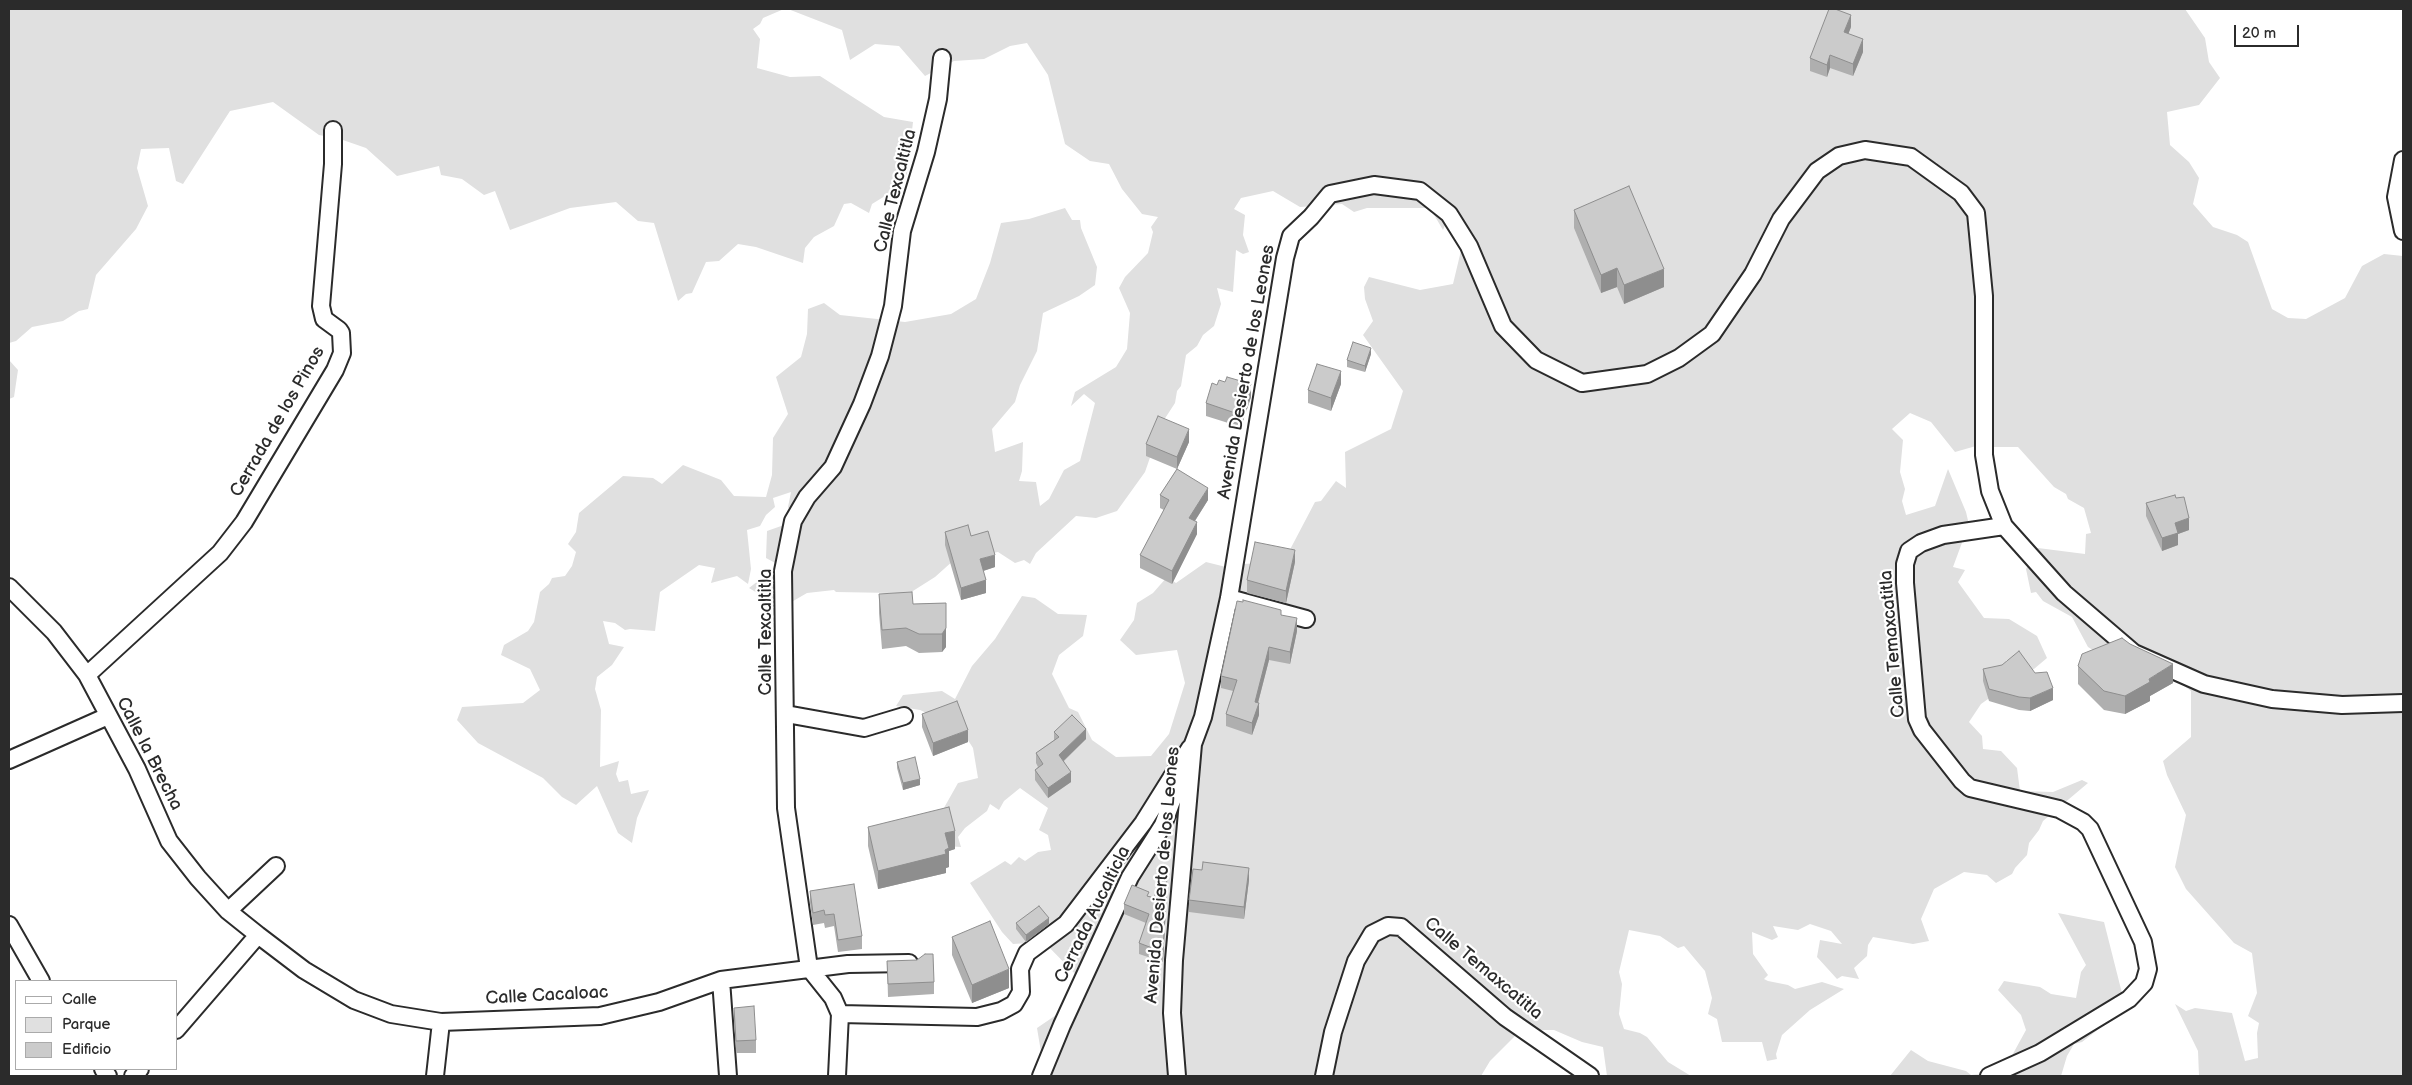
<!DOCTYPE html>
<html>
<head>
<meta charset="utf-8">
<style>
	body { margin:0 }
	#map { position:relative; width:2412px; height:1085px; overflow:hidden; background:#fff; font-family:"Balsamiq Sans",sans-serif }
	canvas { display:block }
	.frame { position:absolute; inset:0; border:10px solid #2b2b2b; pointer-events:none }
	.legend { position:absolute; left:15px; top:980px; width:162px; height:90px; box-sizing:border-box; background:#fff; border:1px solid #aaa; margin:0; padding:6px 9px; list-style:none; font-size:15px; color:#2b2b2b }
	.legend li { display:flex; align-items:center; gap:10px; height:25px }
	.legend b { width:25px; border:1px solid #aaa }
	.scale { position:absolute; left:2234px; top:25px; width:65px; height:22px; box-sizing:border-box; border:2px solid #2b2b2b; border-top:0; padding-left:6px; font-size:15px; line-height:18px; white-space:nowrap; color:#2b2b2b; -webkit-text-stroke:4px #fff; paint-order:stroke }
</style>
</head>
<body>
<div id="map">
<canvas width="2412" height="1085"></canvas>
<div class="frame"></div>
<ul class="legend">
<li><b style="height:6px;background:#fff"></b>Calle</li>
<li><b style="height:14px;background:#e0e0e0"></b>Parque</li>
<li><b style="height:14px;background:#cbcbcb"></b>Edificio</li>
</ul>
<div class="scale">20 m</div>
</div>
<script>
const g = document.querySelector('canvas').getContext('2d');
g.lineJoin = 'round';
function paint(path, color) { g.fillStyle = color; g.fill(path, 'evenodd'); }
const shape = rows => new Path2D(rows.map(r => 'M' + r).join(''));
function strokePath(path, color, width, dash) { g.strokeStyle = color; g.lineWidth = width; g.lineCap = dash ? 'butt' : 'round'; g.setLineDash(dash || []); g.stroke(path); }
function label(font, color, halo, rows, align = 'center') {
  g.font = font + ' "Balsamiq Sans",sans-serif'; g.lineWidth = 4.5; g.setLineDash([]); g.textBaseline = 'middle'; g.strokeStyle = halo; g.fillStyle = color; for (const [text, x, y, turn = 0] of rows) {
    g.save(); g.translate(x, y); g.rotate((+turn || 0) * Math.PI / 180); g.textAlign = isNaN(turn) ? turn : align; if (halo) g.strokeText(text, 0, 0); g.fillText(text, 0, 0); g.restore();
  }
}
paint(shape([
	[9,9,784,9,763,18,760,24,753,29,760,39,757,68,790,77,820,76,884,117,913,122,907,174,897,189,894,202,885,196,872,204,869,213,851,203,844,204,834,226,814,237,805,248,803,263,756,247,738,244,719,261,706,262,692,293,686,294,678,301,654,223,638,221,616,202,570,208,510,230,495,191,484,195,462,179,441,175,439,166,397,176,366,148,340,139,319,135,273,102,230,111,183,184,176,181,169,148,141,149,137,168,148,206,136,229,96,275,88,309,79,311,63,321,32,327,16,341,9,343],
	[788,9,2185,9,2205,38,2209,62,2220,78,2199,105,2167,112,2170,145,2189,162,2199,178,2193,204,2213,227,2237,235,2248,242,2272,309,2288,318,2306,319,2345,298,2362,266,2384,254,2403,256,2403,1076,2199,1076,2198,1051,2175,1004,2186,1011,2195,1008,2232,1013,2245,1061,2258,1058,2257,1033,2259,1023,2248,1016,2257,993,2252,953,2234,943,2186,889,2175,867,2186,815,2167,775,2163,761,2191,737,2191,691,2144,656,2096,652,2088,647,2072,617,2043,601,2036,592,2031,593,2026,569,2038,548,2085,554,2086,534,2091,533,2084,508,2068,499,2066,494,2054,487,2018,447,1994,447,1983,444,1955,452,1931,422,1910,413,1892,429,1903,440,1900,472,1905,489,1902,501,1906,515,1935,506,1948,469,1966,512,1970,529,1963,540,1953,567,1965,570,1958,582,1984,618,2009,619,2037,636,2047,658,2028,674,2014,663,2006,660,2012,682,1981,704,1969,722,1982,736,1983,749,2001,751,2017,768,2020,791,2053,792,2082,780,2088,783,2043,821,2039,830,2029,843,2027,855,2015,868,2012,874,1996,883,1987,875,1964,872,1934,889,1921,919,1929,941,1913,944,1873,937,1868,945,1867,956,1854,968,1859,979,1842,976,1837,979,1817,957,1820,940,1842,944,1831,931,1810,924,1798,930,1773,926,1778,937,1772,940,1752,932,1753,954,1768,975,1764,979,1768,981,1788,985,1795,989,1822,982,1844,989,1810,1010,1782,1035,1776,1054,1777,1059,1767,1061,1762,1042,1722,1042,1717,1019,1708,1014,1712,998,1705,971,1684,946,1678,948,1660,936,1629,930,1619,972,1622,984,1619,1014,1624,1029,1640,1033,1647,1037,1668,1062,1691,1076,1607,1076,1603,1047,1582,1042,1554,1030,1528,1030,1518,1033,1490,1061,1481,1076,1045,1076,1037,1028,1065,1009,1078,977,1044,942,1013,944,1002,932,970,883,1005,861,1011,865,1019,857,1025,861,1038,852,1051,850,1048,835,1039,830,1048,808,1020,788,1004,801,999,810,990,804,987,811,965,828,958,837,961,847,945,846,936,822,958,783,978,778,973,748,962,731,944,721,920,710,896,706,903,695,942,691,955,699,972,666,995,639,1022,596,1035,598,1058,614,1087,615,1083,636,1059,655,1052,674,1069,708,1078,712,1092,740,1116,757,1151,756,1169,734,1185,683,1177,650,1136,655,1120,640,1134,620,1137,603,1153,593,1167,577,1176,583,1206,562,1230,568,1244,564,1284,561,1315,502,1321,501,1336,481,1346,488,1345,452,1391,429,1403,391,1363,335,1373,321,1365,299,1364,287,1369,277,1420,290,1453,284,1464,238,1446,223,1443,230,1430,208,1367,208,1354,212,1342,204,1300,207,1273,191,1241,198,1234,209,1245,215,1243,235,1249,252,1243,254,1236,250,1233,292,1217,288,1221,304,1214,326,1203,335,1197,346,1186,355,1181,386,1177,391,1175,403,1162,423,1145,472,1117,511,1096,518,1076,516,1036,553,1030,564,1024,560,1015,563,998,552,954,560,935,577,905,596,892,593,836,592,834,590,807,593,776,611,760,599,759,594,749,588,779,565,766,558,767,531,784,525,793,518,788,507,791,492,773,498,775,507,766,515,760,526,747,530,751,569,748,584,737,576,711,583,715,568,699,565,660,592,655,631,630,629,625,630,615,623,603,621,609,644,624,647,612,665,597,677,595,689,601,710,600,767,619,761,616,774,619,782,628,780,631,794,649,790,637,818,632,843,618,833,597,786,576,805,562,797,543,778,478,743,457,720,462,707,523,703,540,690,530,669,501,655,504,645,528,631,534,622,540,592,549,584,552,578,565,576,572,566,576,552,568,544,576,532,579,513,623,476,653,478,662,484,683,465,721,480,734,496,766,497,772,475,773,438,788,414,776,377,801,357,807,334,808,309,824,303,840,315,905,322,951,314,976,299,990,263,1001,223,1029,219,1065,208,1072,220,1080,220,1081,228,1097,267,1095,285,1079,296,1043,313,1037,351,1020,385,1015,402,992,429,995,452,1023,442,1022,471,1019,481,1036,482,1040,506,1049,499,1064,470,1080,461,1095,403,1084,394,1071,406,1075,392,1116,367,1127,349,1130,313,1119,288,1125,277,1148,253,1153,232,1151,227,1158,217,1142,214,1122,189,1109,164,1090,161,1065,144,1048,75,1027,43,1010,46,984,59,954,61,925,76,899,46,875,44,850,60,842,30],
	[9,360,18,370,14,397,9,399],
	[2058,913,2104,922,2125,1005,2106,1016,2100,1028,2082,1042,2074,1044,2067,1056,2061,1076,1890,1076,1911,1050,1928,1061,1966,1071,1971,1075,2003,1072,2026,1030,2021,1015,1998,990,2004,981,2040,987,2051,994,2076,998,2081,972,2086,965]
]), '#e0e0e0');
const street = shape([
	[2403,160,2396,197,2403,231],
	[9,587,54,632,87,675,137,769,169,841,198,878,228,911,258,935,304,970,354,1000,391,1014,441,1022,600,1016,659,1002,721,980,848,964,909,963],
	[1229,598,1306,619],
	[87,675,220,553,244,522,335,370,342,353,341,333,339,330,324,319,321,306,333,164,333,130],
	[786,714,864,728,904,716],
	[9,760,108,716],
	[228,911,276,866],
	[9,925,41,981],
	[721,980,728,1076],
	[840,1014,977,1017,1001,1011,1014,1004,1021,992,1020,969,1027,953,1066,924,1143,823,1190,748],
	[176,1030,258,935],
	[103,1069,108,1076],
	[133,1076,140,1069],
	[435,1076,441,1022],
	[837,1076,840,1014,833,998,809,968,786,808,783,571,793,521,807,497,833,467,862,404,880,356,893,306,902,231,926,152,938,99,942,58],
	[1041,1076,1062,1025,1130,877,1163,825,1181,776],
	[1177,1076,1172,1013,1174,960,1193,744,1203,717,1229,598,1285,258,1291,236,1311,217,1330,194,1374,185,1420,191,1449,214,1469,246,1503,326,1536,360,1582,383,1647,374,1679,358,1712,334,1753,274,1781,219,1817,171,1839,156,1865,150,1911,157,1961,193,1976,213,1984,296,1984,455,1990,491,2004,526,2064,593,2134,653,2204,684,2272,699,2342,705,2403,703],
	[1324,1076,1333,1032,1356,961,1372,934,1388,926,1401,927,1505,1017,1590,1076],
	[1989,1076,2040,1053,2129,999,2144,983,2148,969,2143,942,2090,829,2083,822,2059,809,1970,788,1962,781,1922,730,1917,719,1905,583,1905,564,1909,551,1921,543,1943,535,2004,526]
]);
strokePath(street, '#2b2b2b', 20);
strokePath(street, '#fff', 16);
paint(shape([
	[1851,27,1848,34,1863,52,1853,76,1830,68,1827,77,1810,71,1810,58],
	[1574,210,1664,287,1624,304,1617,287,1601,293,1574,228],
	[1371,354,1365,372,1347,367,1347,360],
	[1225,382,1251,397,1241,427,1206,416,1206,403,1217,385],
	[1341,384,1331,411,1308,403,1308,390],
	[1189,442,1177,469,1208,500,1195,521,1197,534,1172,584,1140,568,1140,555,1164,510,1160,508,1160,495,1177,469,1146,456,1146,444],
	[2176,498,2189,530,2178,534,2178,545,2162,551,2146,516,2146,503],
	[945,532,995,567,983,571,986,593,961,600,945,545],
	[1295,562,1286,603,1247,593,1247,580],
	[879,594,913,604,946,603,946,647,942,652,919,653,906,646,882,649,879,613],
	[1281,615,1297,631,1290,664,1269,660,1258,703,1259,715,1252,735,1226,726,1226,714,1233,691,1221,688,1221,676],
	[2078,666,2173,683,2150,696,2150,701,2125,714,2104,710,2078,684],
	[1983,669,2053,700,2030,711,2019,710,1989,701,1983,681],
	[922,714,968,742,933,756,922,727],
	[1054,732,1086,739,1064,761,1071,782,1048,798,1035,780,1035,770,1038,767,1036,763,1036,753,1054,740],
	[897,762,920,785,903,790,897,768],
	[868,827,955,849,949,851,949,867,946,868,946,873,878,889,868,846],
	[1249,880,1244,919,1189,912,1189,900],
	[1167,887,1163,962,1139,954,1139,943,1146,923,1124,914,1124,904,1149,896,1154,898],
	[810,891,862,936,862,949,838,952,834,926,825,928,824,923,813,925,810,903],
	[1016,923,1049,924,1026,942,1016,929],
	[952,937,1009,988,972,1003,952,955],
	[887,961,934,982,934,994,888,997],
	[734,1008,756,1040,756,1053,736,1053,734,1020]
]), '#afafaf');
paint(shape([
	[1851,15,1851,27,1844,45,1844,32],
	[1863,39,1863,52,1853,76,1853,64],
	[1830,55,1830,68,1827,77,1827,65],
	[1617,268,1617,287,1601,293,1601,275],
	[1664,269,1664,287,1624,304,1624,285],
	[1371,348,1371,354,1365,372,1365,366],
	[1341,371,1341,384,1331,411,1331,398],
	[1251,384,1251,397,1241,427,1241,415],
	[1189,429,1189,442,1177,469,1177,457],
	[1208,488,1208,500,1189,530,1189,518],
	[2189,518,2189,530,2178,534,2178,545,2162,551,2162,538,2175,523],
	[1197,522,1197,534,1172,584,1172,571],
	[1295,550,1295,562,1286,603,1286,591],
	[995,555,995,567,980,572,980,559],
	[986,580,986,593,961,600,961,588],
	[1297,618,1297,631,1290,664,1290,652],
	[946,628,946,647,942,652,942,634],
	[1269,647,1269,660,1255,714,1259,703,1259,715,1252,735,1252,723,1255,702],
	[2173,664,2173,683,2150,696,2150,701,2125,714,2125,696,2149,679],
	[2053,688,2053,700,2030,711,2030,698],
	[1086,729,1086,739,1059,765,1059,755],
	[968,730,968,742,933,756,933,743],
	[1071,772,1071,782,1048,798,1048,788],
	[920,779,920,785,903,790,903,783],
	[955,831,955,849,949,851,949,867,946,868,946,873,878,889,878,871,945,833],
	[1249,868,1249,880,1244,919,1244,907],
	[1167,876,1167,887,1163,962,1163,952],
	[1049,918,1049,924,1026,942,1026,935],
	[1009,969,1009,988,972,1003,972,985]
]), '#8e8e8e');
const building = shape([
	[1829,9,1835,9,1851,15,1844,32,1863,39,1853,64,1830,55,1827,65,1810,58,1829,9],
	[1629,186,1664,269,1624,285,1617,268,1601,275,1574,210,1629,186],
	[1353,342,1371,348,1365,366,1347,360,1353,342],
	[1317,364,1341,371,1331,398,1308,390,1317,364],
	[1227,377,1251,384,1241,415,1206,403,1212,383,1217,385,1219,380,1225,382,1227,377],
	[1158,416,1189,429,1177,457,1146,444,1158,416],
	[1177,469,1208,488,1189,518,1197,522,1172,571,1140,555,1169,500,1160,495,1177,469],
	[2175,495,2176,498,2184,497,2189,518,2175,523,2178,533,2162,538,2146,503,2175,495],
	[968,525,971,536,988,531,995,555,980,559,986,580,961,588,945,532,968,525],
	[1255,542,1295,550,1286,591,1247,580,1255,542],
	[912,592,913,604,946,603,946,628,942,634,919,634,906,628,882,630,879,594,912,592],
	[1243,600,1281,610,1281,615,1297,618,1290,652,1269,647,1255,702,1259,703,1252,723,1226,714,1237,680,1221,676,1237,601,1243,602,1243,600],
	[2122,638,2130,644,2173,664,2149,679,2150,682,2125,696,2104,691,2078,666,2082,654,2122,638],
	[2019,651,2035,673,2047,672,2053,688,2030,698,2019,697,1989,689,1983,669,2002,665,2019,651],
	[957,701,968,730,933,743,922,714,957,701],
	[1072,715,1086,729,1059,755,1071,772,1048,788,1035,770,1043,764,1036,753,1059,737,1054,732,1072,715],
	[915,757,920,779,903,783,897,762,915,757],
	[949,807,955,831,945,833,949,848,945,850,946,854,878,871,868,827,949,807],
	[1203,862,1249,868,1244,907,1189,900,1193,869,1202,870,1203,862],
	[1162,875,1167,876,1163,952,1139,943,1149,914,1124,904,1132,885,1149,892,1147,896,1154,898,1162,875],
	[854,884,862,936,838,940,834,914,825,915,824,910,813,913,810,891,854,884],
	[1039,906,1049,918,1026,935,1016,923,1039,906],
	[990,921,1009,969,972,985,952,937,990,921],
	[925,954,933,954,934,982,888,984,887,961,917,960,925,954],
	[754,1006,756,1040,736,1041,734,1008,754,1006]
]);
paint(building, '#cbcbcb');
strokePath(building, '#8e8e8e', 1);
label('18px', '#2b2b2b', '#fff', [
	["Calle Texcaltitla",896,191,-76],
	["Avenida Desierto de los Leones",1247,372,-80],
	["Cerrada de los Pinos",278,422,-60],
	["Calle Texcaltitla",766,632,-90],
	["Calle Temaxcatitla",1893,644,-95],
	["Calle la Brecha",149,754,63],
	["Avenida Desierto de los Leones",1163,875,-85],
	["Cerrada Aucalticla",1093,915,-64],
	["Calle Temaxcatitla",1483,969,40],
	["Calle Cacaloac",547,996,-3]
]);
</script>
</body>
</html>
